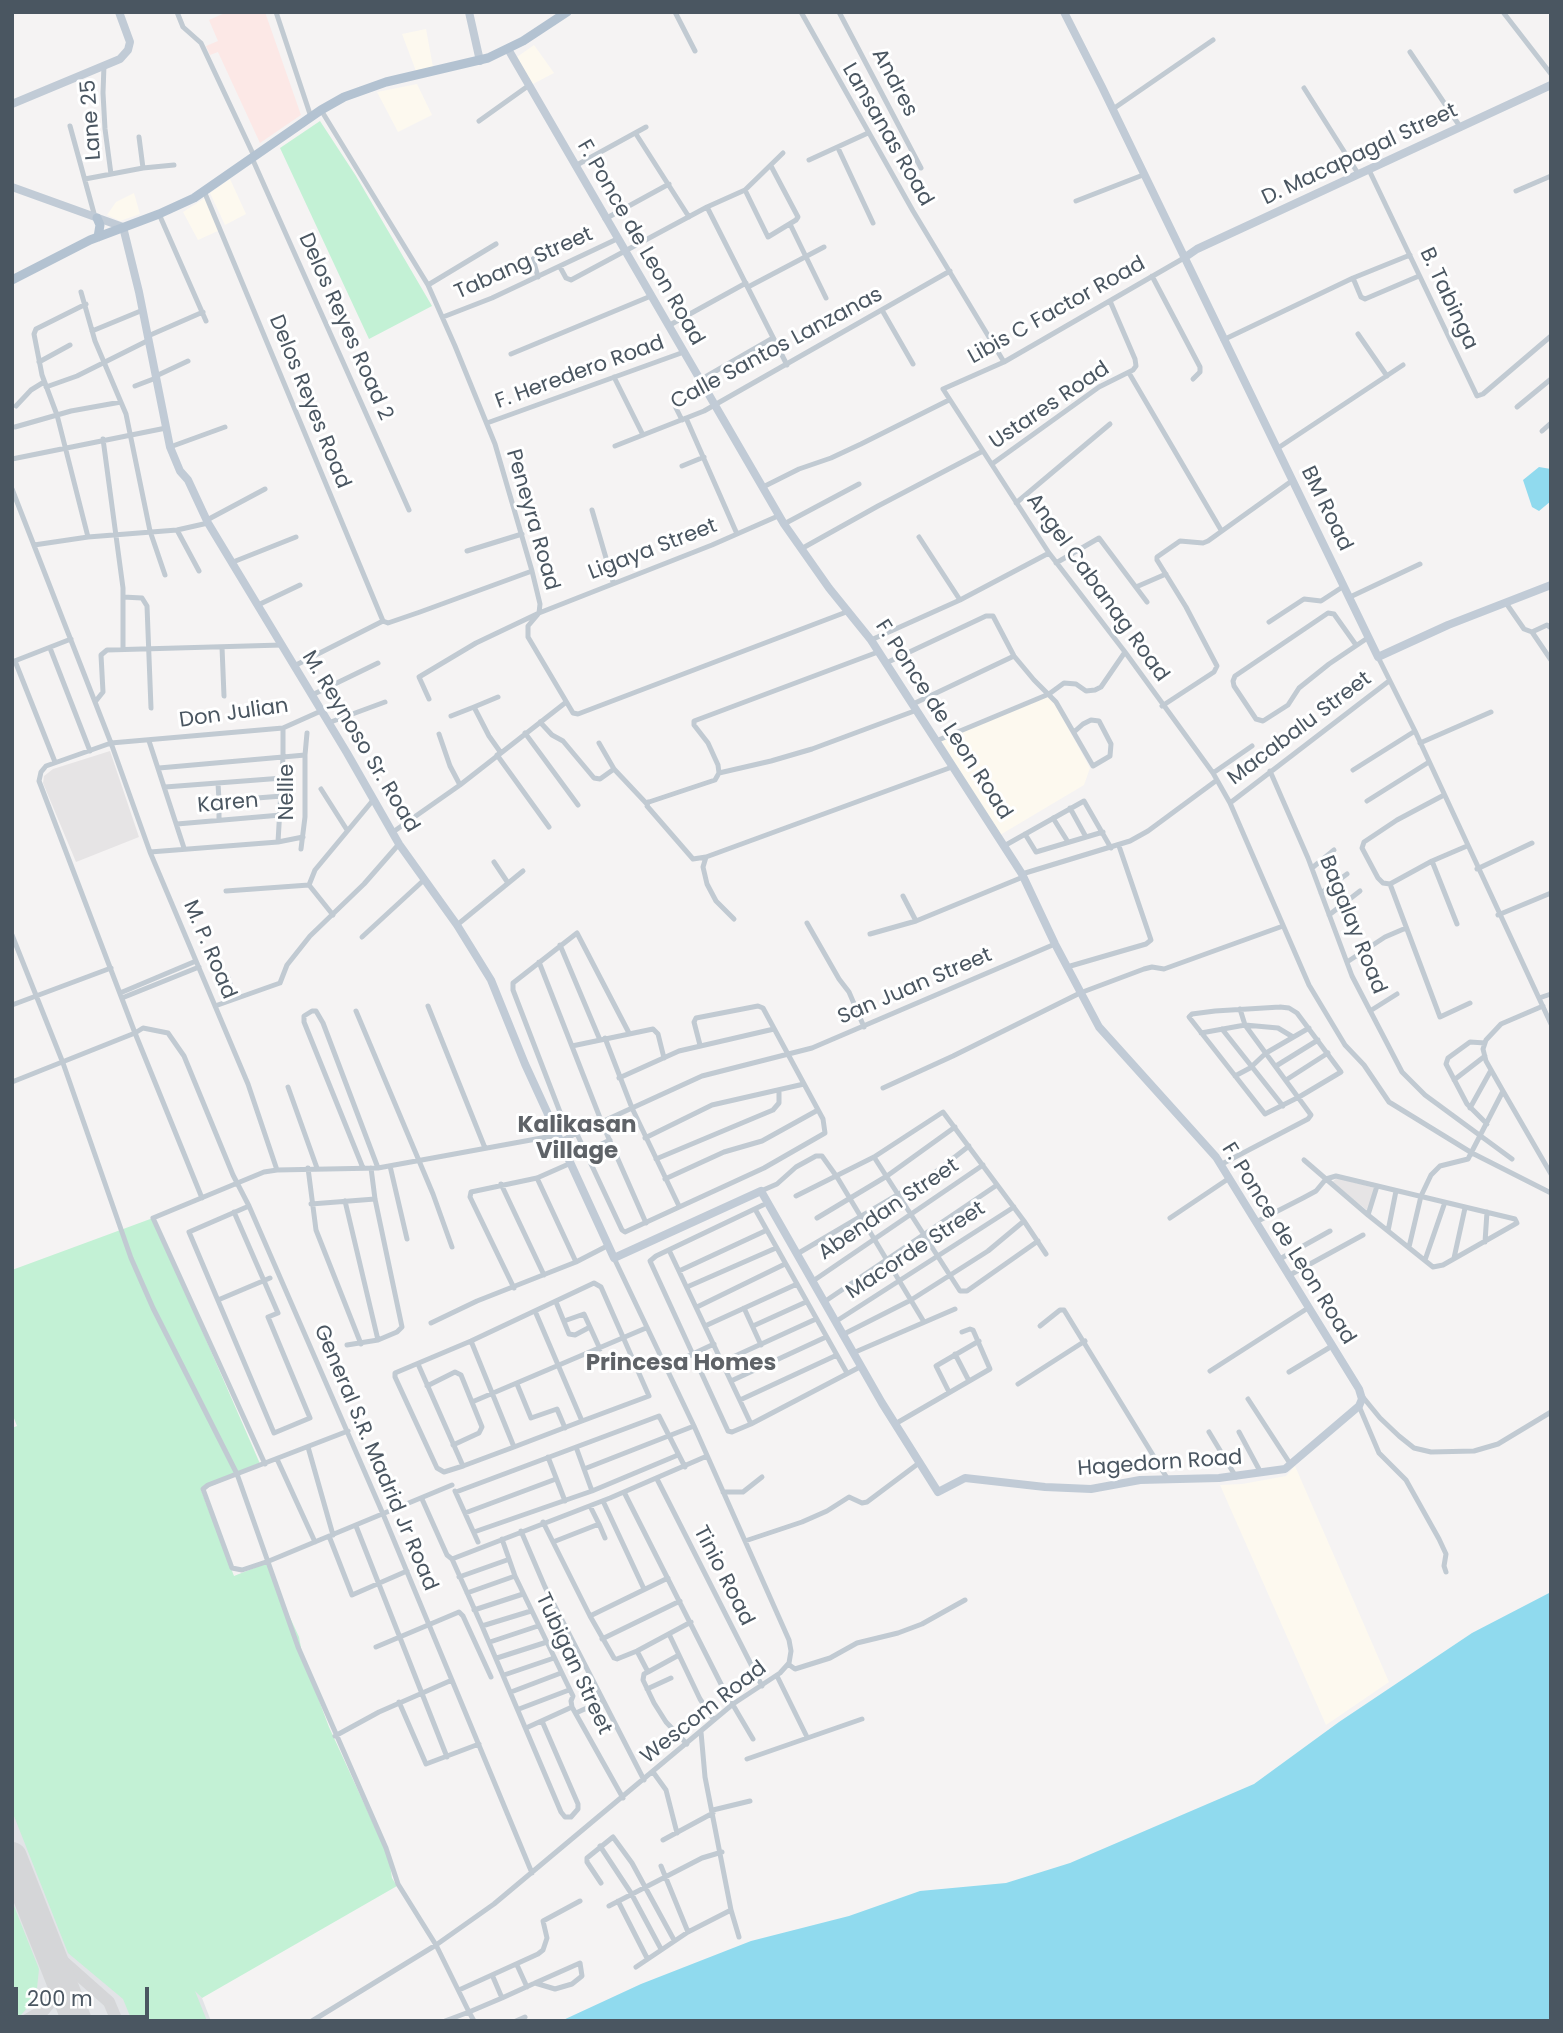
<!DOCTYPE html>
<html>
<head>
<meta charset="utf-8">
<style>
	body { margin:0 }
	#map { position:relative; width:1563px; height:2033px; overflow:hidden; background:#f5f3f3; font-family:Poppins,sans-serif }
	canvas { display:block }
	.frame { position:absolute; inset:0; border:14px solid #4a5661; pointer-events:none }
	.scale { position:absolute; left:14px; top:1987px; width:135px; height:32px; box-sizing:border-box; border:4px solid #4a5661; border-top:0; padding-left:9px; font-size:21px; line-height:24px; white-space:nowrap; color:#4a5661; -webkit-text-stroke:5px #fff; paint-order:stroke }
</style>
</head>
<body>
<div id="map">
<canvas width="1563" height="2033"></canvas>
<div class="frame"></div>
<div class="scale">200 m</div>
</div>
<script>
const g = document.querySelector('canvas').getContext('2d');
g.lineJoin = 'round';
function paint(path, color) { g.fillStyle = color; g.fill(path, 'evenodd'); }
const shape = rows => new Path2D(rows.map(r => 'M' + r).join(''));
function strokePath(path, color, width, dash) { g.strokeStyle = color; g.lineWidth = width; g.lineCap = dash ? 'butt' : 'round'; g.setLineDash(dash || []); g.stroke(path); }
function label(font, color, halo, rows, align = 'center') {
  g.font = font + ' Poppins,sans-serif'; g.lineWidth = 6; g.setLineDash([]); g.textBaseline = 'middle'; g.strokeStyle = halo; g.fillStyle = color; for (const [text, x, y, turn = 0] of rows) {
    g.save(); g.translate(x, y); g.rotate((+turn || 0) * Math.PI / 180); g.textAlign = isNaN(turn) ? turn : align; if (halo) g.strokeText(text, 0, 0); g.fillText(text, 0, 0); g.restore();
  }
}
paint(shape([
	[426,29,433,67,416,71,402,34],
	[534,45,554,73,531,85,517,57],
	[417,84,432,115,398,132,377,92],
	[230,179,246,214,225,225,210,193],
	[134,193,140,214,120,221,107,215,116,202],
	[205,198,220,230,198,240,183,212],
	[1049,694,1090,768,1084,785,1000,835,940,739],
	[1295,1466,1389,1682,1326,1725,1220,1485,1242,1484,1286,1476]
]), '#fdf9ef');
paint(shape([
	[110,751,139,837,76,862,43,783,44,776,53,769],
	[1337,1178,1375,1188,1368,1211,1332,1182]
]), '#e6e4e5');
paint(shape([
	[227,12,265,12,301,115,260,143,218,52,210,55,206,46,218,41,209,20]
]), '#fce8e6');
paint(shape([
	[12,1562,194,1989,202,1998,211,2021,12,2021]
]), '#e2e4e7');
paint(shape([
	[320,121,356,176,432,306,369,339,280,148],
	[153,1218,261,1466,201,1490,234,1576,269,1562,287,1611,299,1637,303,1658,329,1727,389,1858,392,1878,397,1886,202,1998,195,1991,207,2021,132,2021,123,1999,68,1953,12,1811,12,1428,17,1426,12,1413,12,1270],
	[12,1901,39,1969,36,1998,21,2015,12,2019]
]), '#c3f1d5');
paint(shape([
	[1539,467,1551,469,1551,501,1539,511,1532,507,1523,480],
	[1551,1592,1551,2021,561,2021,641,1984,751,1941,849,1916,920,1891,1006,1883,1070,1863,1254,1784,1339,1722,1472,1633]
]), '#90daee');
strokePath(shape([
	[47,1947,109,2002,117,2021],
	[25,2021,44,2010,63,1986]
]), '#d5d6d8', 12);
strokePath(shape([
	[12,1857,77,2021]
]), '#d5d6d8', 30);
strokePath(shape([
	[177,12,183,27,201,43,254,156],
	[276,12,311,117],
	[675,12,695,51],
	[801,12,913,211,1004,362],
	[839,12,921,168],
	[1503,12,1551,74],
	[1410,52,1461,128],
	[104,65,103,93,105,129,111,174],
	[1304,88,1359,175],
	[1113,109,1213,40],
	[321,110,428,285,455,346,495,444,532,571,540,604,539,613,528,626,528,637,573,713,578,714,849,611],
	[479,121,528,86],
	[70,126,95,217],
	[636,134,689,217],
	[139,137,143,168],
	[838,148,873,223],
	[252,158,409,510],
	[809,160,868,133],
	[575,166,646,127],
	[1369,170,1477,396,1483,394,1551,336],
	[85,179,143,168,174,165],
	[745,190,768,237,796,220,798,217,771,166],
	[204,191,383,621,388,623,420,612,532,571],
	[1516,191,1551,176],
	[1076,201,1143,175],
	[707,207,787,365],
	[159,214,206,321],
	[605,219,669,184],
	[790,224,826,298],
	[1184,258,1004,362,943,389,1049,553,1125,652,1213,773,1230,803,1309,985,1345,1045,1364,1065,1389,1102,1472,1153,1551,1193],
	[560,267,566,278,571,280,707,207,745,190,783,153],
	[1152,276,1200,367,1200,372,1193,379],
	[538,277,533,259,567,239],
	[1353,278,1361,297,1365,299,1419,276],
	[428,285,496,244],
	[748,287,824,247],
	[81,292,95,341,126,414,150,531,165,575],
	[86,304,36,329,34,334,42,375,57,415,88,537],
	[882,310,913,364],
	[443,317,492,298,617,239],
	[668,326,746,283],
	[92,331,143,310],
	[1358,334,1387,376],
	[148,336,203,312],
	[1223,340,1353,278,1410,255],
	[511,354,651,296],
	[39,362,70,345],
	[1129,373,1221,530],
	[156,376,188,361],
	[614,377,643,435],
	[700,380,773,338],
	[135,386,156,378],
	[46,387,77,376,147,341],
	[672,400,682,420,686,418,737,534],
	[16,406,31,390,44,382],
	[1517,407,1551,379],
	[487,423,684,352],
	[15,427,71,411,121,402],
	[1542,431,1551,423],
	[103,439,123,588,123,649],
	[615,446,704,411,950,271],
	[170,447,225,427],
	[1278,448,1403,365],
	[12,459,166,428],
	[992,464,1099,387,1133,370,1136,366,1135,359,1110,301],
	[682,466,704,457],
	[763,487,799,469,831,458,861,444,949,400],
	[12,489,111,743,46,766,41,772,39,781,135,1033,202,1198],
	[1016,503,1110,424],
	[592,510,613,582],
	[207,520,265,489],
	[784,524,859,484],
	[177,530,199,571],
	[919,537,960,600],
	[34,545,88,537,177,530,208,523],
	[801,549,878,506,983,451],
	[467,551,522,534],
	[233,562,296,537],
	[1056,563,1099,538,1147,602],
	[1136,587,1166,574],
	[123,597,142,598,147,606,151,708],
	[1350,597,1420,564],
	[1506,603,1524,629,1532,632,1547,625,1551,628],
	[258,605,300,585],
	[1269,622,1304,599,1321,601,1344,586],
	[1532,632,1551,660],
	[871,640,960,600,1049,553],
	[1356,645,1334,614,1328,613,1235,676,1233,681,1234,686,1256,719,1263,721,1288,705,1299,688,1329,664,1369,637],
	[222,647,224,696],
	[50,648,90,751],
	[1378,657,1415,731,1551,1024],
	[15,661,55,762],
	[12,662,71,639],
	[886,663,986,616,993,616,1014,656,1034,680,1056,702,1093,766,1110,756,1111,744,1099,721,1091,720,1083,724,1074,732],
	[294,666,383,621],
	[312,695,378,663],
	[498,697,474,707,489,736,501,753],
	[429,699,419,677,476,643,539,613,712,545,778,516],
	[95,702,103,692,101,655,107,650,282,645],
	[913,704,1014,656],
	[1162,706,1214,672,1217,666,1186,607,1157,560,1157,557,1180,541,1203,543,1208,541,1293,480],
	[451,716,474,707],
	[540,722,552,735,563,741,594,778,600,779,614,769],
	[328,723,385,702],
	[283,728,283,757,305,755,305,817,301,849],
	[525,733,578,805],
	[439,734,450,766,460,785],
	[149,741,184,848],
	[936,741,1049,694,1064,683,1076,684,1086,691,1095,690,1101,687,1125,652],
	[599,743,614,769,646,803,715,780,719,773,718,765,708,743,694,725,694,721,878,652],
	[1420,743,1491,712],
	[305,755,307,733],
	[497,755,549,827],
	[159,768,283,757,278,842],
	[1353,770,1415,731],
	[1270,771,1308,858,1352,976,1402,1072,1425,1095,1512,1159],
	[719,773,771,761,812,749,917,710],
	[1213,773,1252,746],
	[218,783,219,801],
	[165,787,283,778],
	[321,789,347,830],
	[1444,795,1397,820,1364,842,1362,848,1378,878,1383,883,1390,884,1440,1017,1470,1003],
	[1367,801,1429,762],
	[648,802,647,806,693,859,706,857],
	[1230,803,1389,681],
	[1070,808,1086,837],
	[1053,818,1068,842],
	[219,820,219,801,282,796],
	[177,824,281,815],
	[393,832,460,785,565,703],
	[1025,834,1036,852,1103,832],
	[1004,846,1084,801,1111,848],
	[150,852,278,842,303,837],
	[1432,861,1457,924],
	[494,862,508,883],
	[1312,868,1334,850],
	[1477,869,1532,843],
	[1022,874,1130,841,1148,831,1217,780],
	[1390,884,1432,861,1467,846],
	[309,885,333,915],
	[226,891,309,885,315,870,374,799],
	[1321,893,1347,874],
	[903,896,916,921],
	[1329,915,1360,891],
	[1498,915,1551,893],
	[734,919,716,901,707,884,703,867,706,857,952,767],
	[807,923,839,979,849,992,864,1027],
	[457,925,523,871],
	[870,934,916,921,1023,877],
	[12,935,63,1063,131,1258,153,1308,237,1474,298,1647,386,1848,398,1884,436,1945,469,2012,502,1998,535,1983,580,1963,582,1976,572,1984,555,1989,535,1983],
	[362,937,425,879],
	[560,945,600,1040],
	[539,962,602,1123,646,1223],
	[1347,962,1385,937,1406,928],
	[1067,967,1146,944,1151,940,1119,846],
	[227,975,235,998],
	[120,993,196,961],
	[122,998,199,967],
	[1539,998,1551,994],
	[12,1005,111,968],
	[215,1006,280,983,287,965,310,936,364,884,399,844],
	[428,1006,485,1148],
	[1280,1007,1289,1008,1297,1013,1341,1072,1299,1097,1265,1114,1189,1017,1192,1014,1215,1011,1280,1007],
	[356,1011,433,1194,452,1247],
	[1370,1011,1397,994],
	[1222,1029,1283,1106],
	[1201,1033,1245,1025,1278,1028,1293,1037],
	[605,1038,632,1108,679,1206],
	[1485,1043,1470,1042,1448,1058,1446,1064,1467,1104,1487,1124],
	[572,1046,653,1029,658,1034,664,1058],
	[1276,1066,1318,1040],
	[1235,1076,1250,1068,1266,1053,1309,1028],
	[619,1078,679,1051,774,1029],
	[1286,1080,1328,1053],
	[1454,1080,1485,1056],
	[12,1082,135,1033,143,1028,168,1033,184,1056,233,1175,249,1206,383,1514,532,1873],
	[288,1087,317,1168],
	[883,1088,953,1056,1080,993,1144,969,1152,967,1164,969,1283,926],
	[1503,1091,1551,1174],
	[1470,1108,1490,1072],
	[577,1134,622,1230,625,1232,764,1168,825,1133,823,1119,763,1008,758,1006,696,1018,694,1022,700,1045],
	[570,1138,513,990,513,983,577,933,629,1033],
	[645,1138,712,1105,804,1084],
	[560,1141,702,1076,812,1048,1055,944],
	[585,1152,610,1140],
	[874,1157,960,1291,967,1291,1038,1241],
	[656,1159,773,1110,779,1103,779,1090],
	[1220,1165,1308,1119,1311,1115,1245,1025,1240,1009],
	[390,1166,407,1239],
	[308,1168,316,1230,361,1344],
	[363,1168,304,1022,304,1016,312,1011,316,1011,323,1023,378,1168],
	[277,1170,248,1084,150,852,111,743,283,728,321,711],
	[537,1178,576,1262],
	[665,1179,724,1152,762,1141,818,1110],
	[501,1184,544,1275],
	[761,1191,777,1184,796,1167,816,1156,822,1156,837,1177,924,1322],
	[796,1196,874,1157,943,1112,1024,1221,1046,1254],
	[345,1201,378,1340],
	[311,1204,375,1199],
	[763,1205,656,1256,650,1261,728,1431,732,1432,751,1424,858,1368],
	[755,1209,847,1373],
	[234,1212,278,1313,268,1317,310,1418,274,1433,189,1232,249,1206],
	[1368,1215,1377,1186],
	[817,1218,887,1176,955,1127],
	[1170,1218,1228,1179],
	[1256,1222,1303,1198,1316,1191,1326,1179,1336,1176,1515,1219,1517,1223,1443,1265,1433,1267,1368,1215,1326,1179,1304,1160],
	[1388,1231,1396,1191],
	[1485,1242,1487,1212],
	[1409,1247,1421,1196,1431,1175,1440,1166,1468,1159,1503,1091,1486,1061,1483,1049,1486,1040,1501,1024,1543,1006],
	[669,1250,751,1424],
	[797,1254,933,1174,969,1146],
	[1454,1258,1465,1208],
	[1278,1260,1330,1231],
	[1425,1260,1445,1202],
	[679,1271,765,1231],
	[1288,1276,1363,1235],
	[813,1281,983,1165],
	[687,1287,776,1248],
	[514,1288,470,1197,471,1192,537,1178,571,1163],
	[218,1300,270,1278],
	[556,1302,569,1334,575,1335,590,1327,600,1349],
	[824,1302,997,1185],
	[697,1307,785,1264],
	[744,1308,761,1345],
	[564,1321,584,1314,590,1327],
	[835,1322,1014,1207],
	[431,1323,477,1301,576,1262,609,1245],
	[705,1326,797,1284],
	[753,1326,806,1302],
	[1040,1326,1060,1310,1064,1310,1167,1478],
	[842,1335,911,1300,988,1251,1024,1221],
	[471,1341,514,1447,582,1421],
	[347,1345,378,1340,397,1332,402,1327,375,1199,371,1168],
	[853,1353,955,1309],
	[955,1354,969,1381],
	[722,1362,816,1319],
	[418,1364,463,1466,514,1447],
	[665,1367,714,1344],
	[1210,1371,1308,1308],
	[1289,1372,1332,1346],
	[731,1381,826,1337],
	[517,1384,531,1418,557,1409,565,1428],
	[1018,1384,1085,1341],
	[427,1386,455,1372,461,1375,482,1427,479,1433,453,1445],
	[949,1392,936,1366,979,1341],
	[1362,1396,1380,1418,1399,1436,1414,1448,1431,1452,1474,1451,1498,1444,1551,1412],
	[1248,1399,1291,1465],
	[740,1400,837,1355],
	[472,1402,646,1328],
	[1359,1406,1379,1453,1406,1480,1439,1539,1446,1554,1444,1566,1446,1572],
	[895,1424,990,1369,973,1330,970,1329,962,1332],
	[348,1431,208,1485,203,1489,232,1568,242,1570,269,1561,452,1485],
	[1209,1432,1236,1477],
	[1239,1432,1261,1473],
	[308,1447,333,1535],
	[576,1447,592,1491],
	[548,1457,565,1501],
	[277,1459,315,1542],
	[265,1464,153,1218,264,1172,277,1170,378,1168,558,1135],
	[463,1466,444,1472,437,1468,395,1377,395,1373,471,1341,594,1283,601,1287,649,1396,582,1421,535,1311],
	[584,1469,694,1426],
	[657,1479,762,1686],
	[455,1491,478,1542],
	[456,1492,659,1416,685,1467],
	[624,1492,723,1688,753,1739],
	[723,1492,743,1492,762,1477],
	[422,1499,447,1555,452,1559],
	[603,1501,644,1589],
	[465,1513,556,1479],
	[543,1522,590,1616,614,1658,617,1659,637,1651,691,1622],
	[599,1524,605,1538],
	[356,1526,447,1757],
	[521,1531,545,1587,644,1780],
	[474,1532,592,1491,678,1455],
	[329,1536,352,1595,407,1571],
	[502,1539,515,1576,573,1696,571,1701,572,1707,623,1798],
	[745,1541,802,1522,827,1511,849,1497,862,1503,867,1502,919,1463],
	[553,1542,599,1524,590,1506],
	[459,1577,507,1560],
	[467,1593,515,1576],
	[474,1610,523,1594],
	[531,1611,482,1626,452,1559,610,1498,707,1456],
	[590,1616,668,1578],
	[482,1626,561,1812,565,1817,571,1817,578,1809,578,1804,542,1721],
	[669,1634,700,1699,714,1720],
	[602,1639,680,1601],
	[490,1642,538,1626],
	[376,1647,459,1612,463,1616,491,1677],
	[637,1651,648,1672,679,1655],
	[497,1658,547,1642],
	[788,1664,795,1669,830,1658,857,1643,898,1633,922,1624,965,1600],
	[648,1672,644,1674,643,1680,654,1703,666,1722,687,1744],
	[504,1675,554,1658],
	[777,1676,807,1737],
	[647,1689,671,1678],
	[511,1692,561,1673],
	[399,1702,426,1764,479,1744],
	[519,1709,569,1690],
	[576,1713,602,1701],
	[526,1728,572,1707],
	[701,1732,705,1777,731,1910,739,1937],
	[335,1736,379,1712,452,1680],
	[747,1759,862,1719],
	[653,1772,666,1790,677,1833],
	[713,1810,750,1801],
	[663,1840,713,1813],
	[600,1846,631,1893,661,1949],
	[661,1866,688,1932],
	[601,1883,587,1862,587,1858,613,1837,632,1863,674,1940],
	[618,1901,647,1958],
	[609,1906,702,1858,722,1852],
	[517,1965,527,1987],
	[636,1967,688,1932,731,1910],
	[493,1977,502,1998],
	[459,1990,538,1954,543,1950,547,1938,543,1921,580,1901],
	[312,2021,436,1945,494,1904,733,1704,780,1673,789,1663,791,1651,789,1640,694,1426,614,1258],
	[445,2021,469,2012,474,2021],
	[516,2021,525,2017]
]), '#c1cad2', 5);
strokePath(shape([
	[469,12,480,61],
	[1064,12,1102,87,1378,657,1448,625,1551,585],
	[12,104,120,59,128,50,130,42,119,12],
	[12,187,123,227,139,292,170,447,180,471,188,480,208,523,347,753,399,844,457,925,491,980,525,1064,614,1258,761,1191,882,1403,938,1492,965,1478,1045,1487,1091,1489,1140,1480,1219,1478,1285,1469,1359,1406,1362,1399,1359,1389,1216,1157,1099,1027,1055,944,1022,874,871,640,829,588,784,524,508,49],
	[1184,258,1197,249,1551,85]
]), '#c1cbd6', 8);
strokePath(shape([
	[97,218,100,225,98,237],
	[12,280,90,240,159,214,194,198,321,110,344,97,386,82,488,58,523,41,567,12]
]), '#b3c2d1', 9);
label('21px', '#4a5661', '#fff', [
	["Andres",894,83,62],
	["Lane 25",92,120,-94],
	["Lansanas Road",887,135,60],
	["D. Macapagal Street",1360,155,-25],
	["F. Ponce de Leon Road",640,243,60],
	["Tabang Street",524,264,-24],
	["B. Tabinga",1448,299,65],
	["Libis C Factor Road",1057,311,-29],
	["Delos Reyes Road 2",345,327,66],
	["Calle Santos Lanzanas",777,349,-28],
	["F. Heredero Road",580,373,-20],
	["Delos Reyes Road",309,402,68],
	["Ustares Road",1050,406,-34],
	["BM Road",1326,509,64],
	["Peneyra Road",532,520,74],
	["Ligaya Street",653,550,-21],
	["Angel Cabanag Road",1097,588,54],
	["Don Julian",234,714,-8],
	["F. Ponce de Leon Road",943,720,57],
	["Macabalu Street",1300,729,-37],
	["M. Reynoso Sr. Road",360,742,59],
	["Nellie",288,792,-90],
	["Karen",228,804,-5],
	["Bagalay Road",1352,925,68],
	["M. P. Road",209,950,67],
	["San Juan Street",915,987,-23],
	["Abendan Street",889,1210,-34],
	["F. Ponce de Leon Road",1288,1244,58],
	["Macorde Street",916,1251,-33],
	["General S.R. Madrid Jr Road",375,1458,67],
	["Hagedorn Road",1160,1464,-4],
	["Tinio Road",723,1576,63],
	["Tubigan Street",573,1664,65],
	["Wescom Road",704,1713,-38]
]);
label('bold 23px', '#5f6368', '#fff', [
	["Kalikasan",577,1126],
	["Village",577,1152],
	["Princesa Homes",681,1364]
]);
</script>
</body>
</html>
